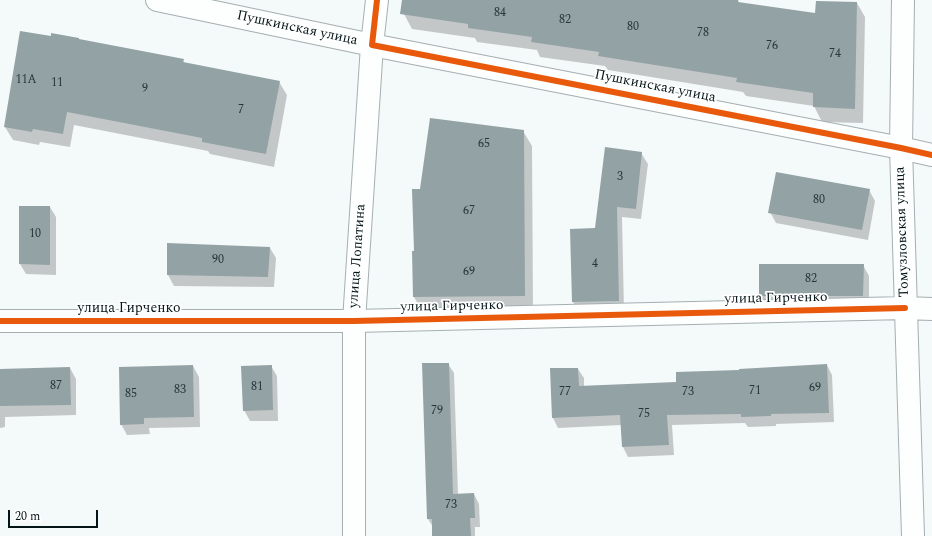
<!DOCTYPE html>
<html>
<head>
<meta charset="utf-8">
<style>
	body { margin:0 }
	#map { position:relative; width:932px; height:536px; overflow:hidden; background:#f4f9fa; font-family:Spectral,serif }
	canvas { display:block }
	.scale { position:absolute; left:8px; top:510px; width:90px; height:18px; box-sizing:border-box; border:2px solid #041517; border-top:0; padding-left:5px; font-size:12px; line-height:14px; white-space:nowrap; color:#041517; -webkit-text-stroke:3px #fff; paint-order:stroke }
</style>
</head>
<body>
<div id="map">
<canvas width="932" height="536"></canvas>
<div class="scale">20 m</div>
</div>
<script>
const g = document.querySelector('canvas').getContext('2d');
g.lineJoin = 'round';
function paint(path, color) { g.fillStyle = color; g.fill(path, 'evenodd'); }
const shape = rows => new Path2D(rows.map(r => 'M' + r).join(''));
function strokePath(path, color, width, dash) { g.strokeStyle = color; g.lineWidth = width; g.lineCap = dash ? 'butt' : 'round'; g.setLineDash(dash || []); g.stroke(path); }
function label(font, color, halo, rows, align = 'center') {
  g.font = font + ' Spectral,serif'; g.lineWidth = 3.5; g.setLineDash([]); g.textBaseline = 'middle'; g.strokeStyle = halo; g.fillStyle = color; for (const [text, x, y, turn = 0] of rows) {
    g.save(); g.translate(x, y); g.rotate((+turn || 0) * Math.PI / 180); g.textAlign = isNaN(turn) ? turn : align; if (halo) g.strokeText(text, 0, 0); g.fillText(text, 0, 0); g.restore();
  }
}
paint(shape([
	[406,0,738,0,740,4,816,15,857,3,865,17,863,123,822,122,814,106,746,96,743,92,608,70,605,66,540,57,537,50,477,42,475,38,412,29,404,14],
	[79,40,183,60,185,64,279,82,287,95,274,167,210,154,208,151,74,125,70,147,40,142,39,145,13,140,5,127],
	[523,131,532,146,533,310,422,311,414,297,415,252,421,190],
	[641,153,648,164,641,219,622,217,624,312,579,312,573,302,571,230,596,229],
	[869,190,875,201,868,240,776,223,770,212],
	[50,207,56,217,56,275,26,274,20,264],
	[168,244,270,248,276,258,274,287,174,286,168,275],
	[863,265,869,276,869,307,766,306,760,296],
	[448,364,454,373,458,494,474,494,479,504,480,527,475,527,475,536,433,536,433,527,428,519],
	[827,365,832,375,834,422,776,424,776,426,748,427,745,423,672,425,674,455,628,457,623,447,622,425,558,428,553,418,578,369,584,378,584,387,677,383,740,371],
	[193,366,199,377,200,427,149,428,150,434,127,435,121,424],
	[271,366,277,376,278,421,250,421,244,410],
	[70,368,76,379,76,415,5,417,5,427,0,428,0,370]
]), '#0003');
paint(shape([
	[402,0,738,0,738,2,815,13,816,1,857,2,855,109,813,107,813,93,736,82,737,78,598,56,599,52,531,42,532,37,468,28,468,24,400,14],
	[20,31,51,36,51,33,79,38,79,39,184,59,183,62,280,81,266,154,202,142,202,138,67,112,63,134,33,129,32,132,4,127],
	[430,118,524,130,525,296,413,297,412,251,414,251,412,189,420,189],
	[605,147,642,152,636,209,617,207,619,301,572,302,570,229,595,228],
	[776,172,870,189,862,230,768,213],
	[19,206,50,206,50,265,19,264],
	[167,243,270,247,268,277,167,275],
	[759,264,864,264,863,296,759,296],
	[422,363,449,363,453,494,474,493,475,518,470,518,471,536,432,536,432,519,427,519],
	[827,364,829,413,771,414,771,416,741,417,741,414,667,415,669,445,622,447,620,415,552,418,550,368,578,368,579,386,676,382,676,372,739,370,739,369],
	[193,365,194,417,144,418,144,424,120,425,119,367],
	[272,365,273,410,243,411,241,366],
	[70,367,71,405,0,406,0,369]
]), '#93a2a4');
const minor = shape([
	[377,0,372,45,901,148,932,155],
	[903,0,901,148,913,536],
	[0,321,354,321,905,308,932,309]
]);
const major = shape([
	[157,0,372,45,354,321,354,536]
]);
strokePath(minor, '#a5afb1', 24);
strokePath(major, '#a5afb1', 24);
strokePath(minor, '#fdfefe', 22);
strokePath(major, '#fdfefe', 22);
strokePath(shape([
	[377,0,372,45,901,148,932,155],
	[0,321,354,321,905,308]
]), '#e8590c', 6);
label('12px', '#28383a', null, [
	["84",500,14],
	["82",565,21],
	["80",633,28],
	["78",703,34],
	["76",772,47],
	["74",835,55],
	["11А",26,81],
	["11",57,84],
	["9",145,90],
	["7",241,111],
	["65",484,145],
	["3",620,178],
	["80",819,201],
	["67",469,212],
	["10",35,235],
	["90",218,261],
	["4",595,265],
	["69",469,273],
	["82",811,280],
	["87",56,387],
	["81",257,388],
	["69",815,389],
	["83",180,391],
	["71",755,392],
	["77",565,393],
	["73",688,393],
	["85",131,395],
	["79",437,412],
	["75",644,415],
	["73",451,506]
]);
label('14px', '#041517', '#fff', [
	["Пушкинская улица",297,29,12],
	["Пушкинская улица",655,87,11],
	["Томузловская улица",903,232,-92],
	["улица Лопатина",358,256,-86],
	["улица Гирченко",776,299,-1],
	["улица Гирченко",452,307,-1],
	["улица Гирченко",129,309]
]);
</script>
</body>
</html>
